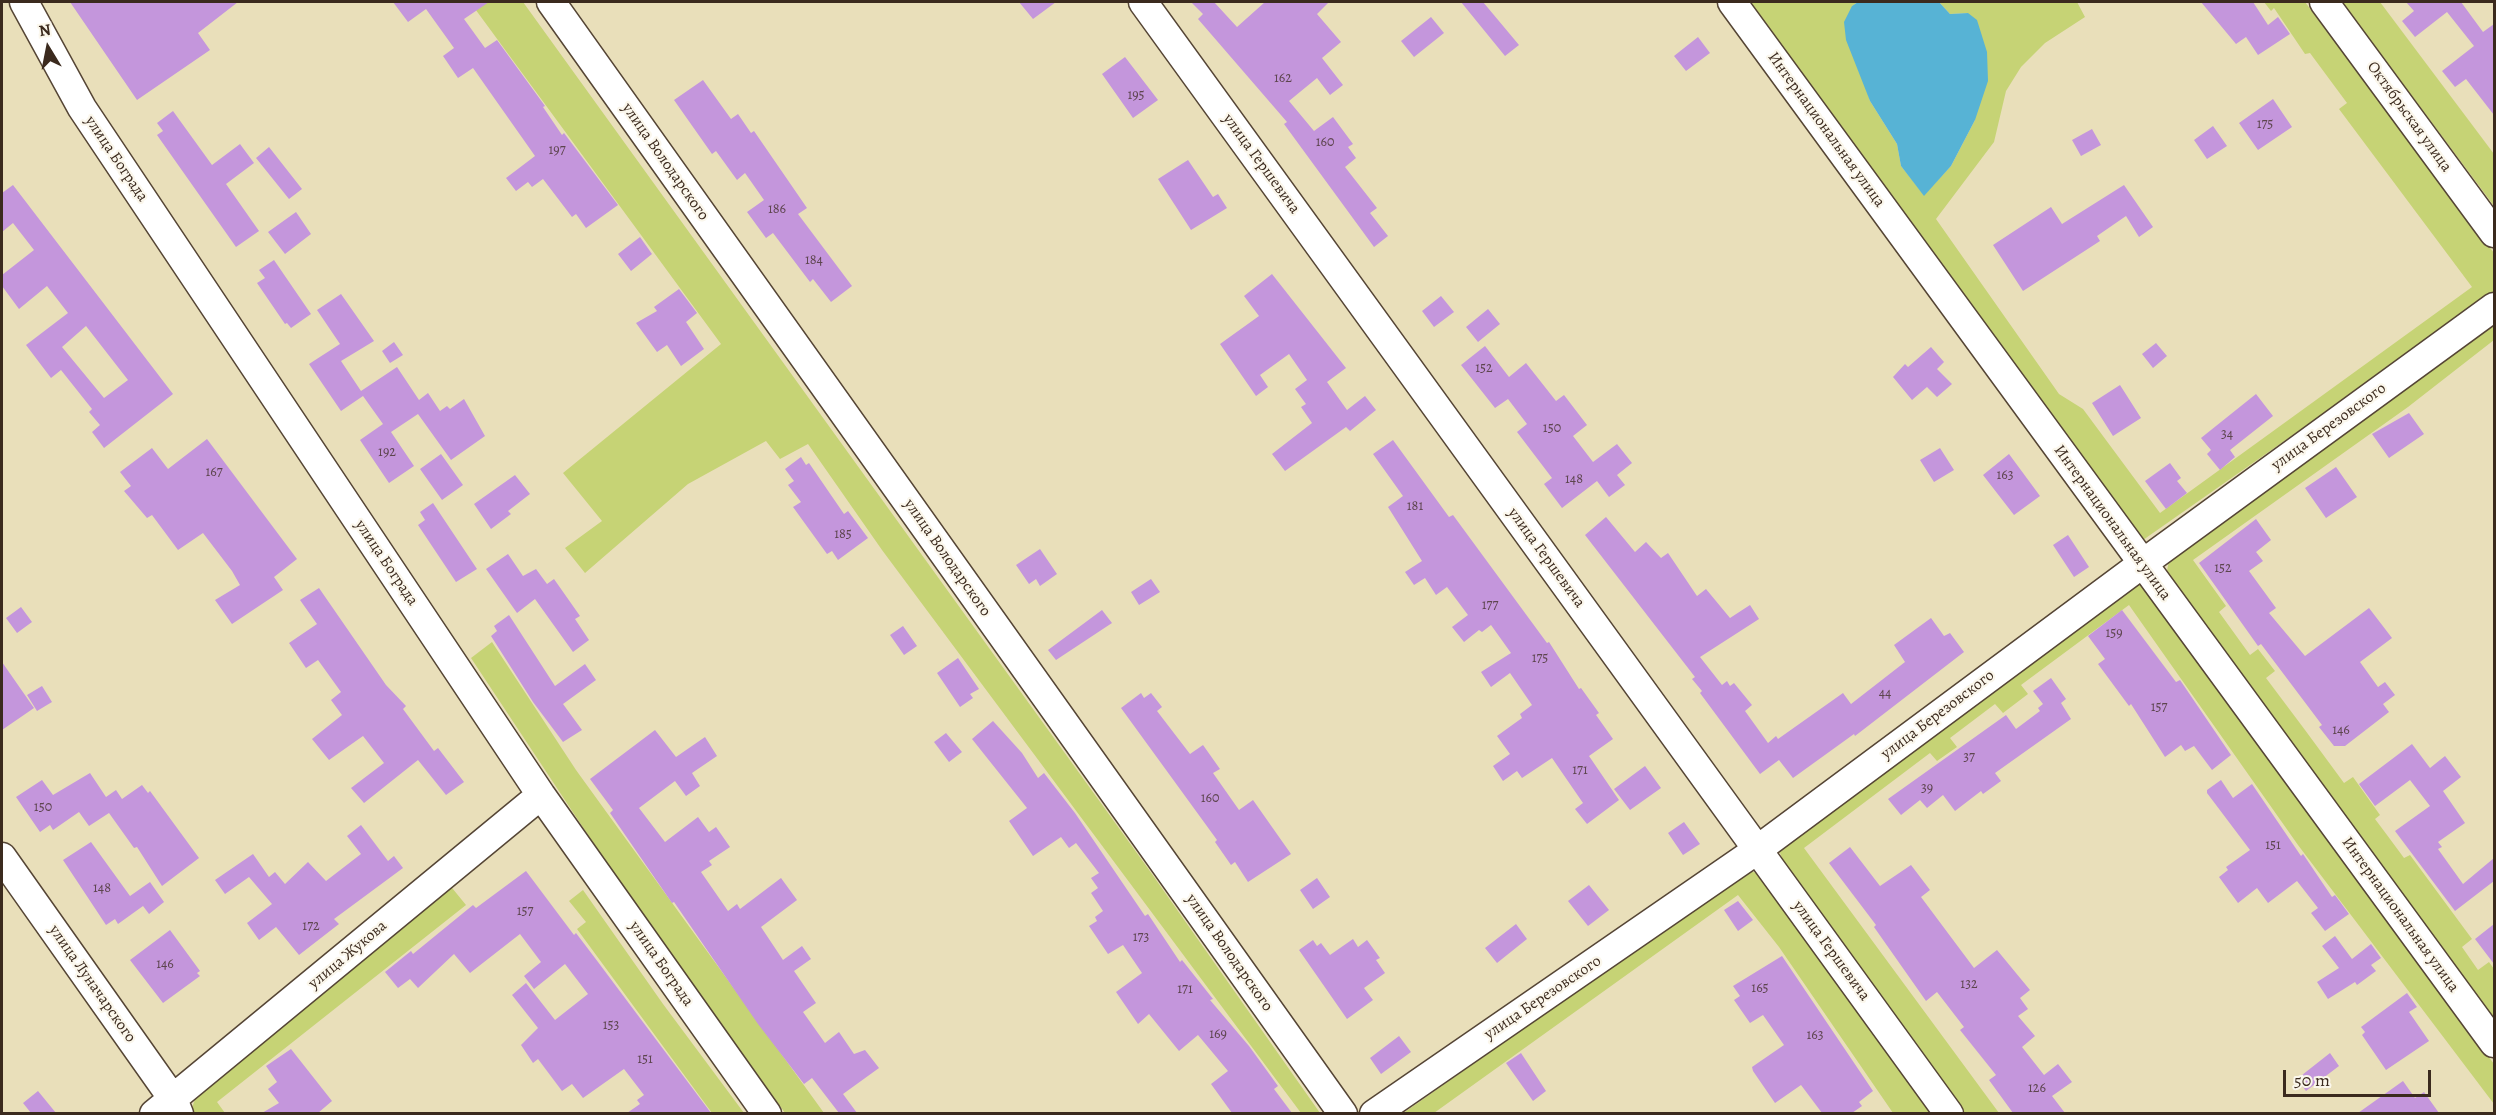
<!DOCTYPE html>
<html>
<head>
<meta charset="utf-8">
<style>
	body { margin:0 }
	#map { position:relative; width:2496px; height:1115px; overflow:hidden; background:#e9dfba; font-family:Alegreya,serif }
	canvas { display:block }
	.frame { position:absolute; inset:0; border:3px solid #3b2a1e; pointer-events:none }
	.north { position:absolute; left:18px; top:18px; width:60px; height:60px; -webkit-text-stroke:4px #fbf7ec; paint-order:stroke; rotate:350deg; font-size:16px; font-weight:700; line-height:24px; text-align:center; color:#3b2a1e }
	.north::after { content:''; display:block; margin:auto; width:21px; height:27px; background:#3b2a1e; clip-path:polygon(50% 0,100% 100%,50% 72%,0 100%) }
	.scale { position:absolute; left:2283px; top:1070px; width:148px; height:27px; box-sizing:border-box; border:3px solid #3b2a1e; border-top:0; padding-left:8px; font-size:18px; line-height:21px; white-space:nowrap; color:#3b2a1e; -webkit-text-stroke:4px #fbf7ec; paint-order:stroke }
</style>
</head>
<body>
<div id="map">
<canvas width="2496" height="1115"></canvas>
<div class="frame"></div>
<div class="north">N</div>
<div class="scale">50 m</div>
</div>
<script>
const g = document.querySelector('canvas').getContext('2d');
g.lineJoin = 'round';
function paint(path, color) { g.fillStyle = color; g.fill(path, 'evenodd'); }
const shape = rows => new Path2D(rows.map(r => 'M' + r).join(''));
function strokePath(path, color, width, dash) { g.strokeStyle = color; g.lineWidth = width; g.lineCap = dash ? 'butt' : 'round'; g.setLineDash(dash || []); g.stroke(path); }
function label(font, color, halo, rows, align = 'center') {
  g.font = font + ' Alegreya,serif'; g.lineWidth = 4.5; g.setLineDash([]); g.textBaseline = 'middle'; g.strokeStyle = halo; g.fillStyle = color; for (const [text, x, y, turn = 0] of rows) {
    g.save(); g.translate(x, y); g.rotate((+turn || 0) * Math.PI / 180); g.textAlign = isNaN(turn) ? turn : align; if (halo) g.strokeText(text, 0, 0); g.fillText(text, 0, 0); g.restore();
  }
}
paint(shape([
	[470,2,523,2,1147,867,1320,1113,1301,1113,882,550,808,444,780,459,766,441,688,484,585,573,565,548,602,521,563,473,721,344],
	[1734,2,1858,2,1852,6,1862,74,1870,101,1897,144,1901,166,1924,195,1951,166,1975,120,1968,13,1950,14,1939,2,2077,2,2085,17,2045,43,2021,67,2006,91,1994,142,1936,219,2059,394,2083,409,2160,513,2472,287,2339,109,2347,103,2310,53,2305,54,2274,8,2271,11,2264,2,2305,2,2494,253,2494,294,2143,540],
	[2342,2,2380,2,2494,154,2494,206],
	[2494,320,2494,340,2408,407,2193,560,2226,606,2219,612,2250,655,2258,649,2275,671,2266,678,2305,730,2344,783,2353,777,2380,815,2375,819,2387,835,2404,858,2410,855,2472,939,2462,947,2478,970,2489,962,2494,969,2494,1025,2166,576,2170,555],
	[2138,583,2144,585,2494,1064,2494,1104,2298,845,2129,605,2021,685,2028,694,2003,713,1995,704,1950,738,1957,747,1937,761,1930,753,1804,848,1999,1113,1964,1113,1784,864,1779,850],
	[492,642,576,770,824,1113,785,1113,629,897,471,658],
	[1747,871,1758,873,1931,1113,1893,1113,1779,947,1738,895,1434,1113,1402,1114],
	[448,883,466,905,217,1102,225,1113,190,1114,195,1099],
	[583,890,663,1004,744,1113,712,1113,577,929,586,922,569,901]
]), '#c6d375');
paint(shape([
	[1858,2,1939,2,1950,14,1968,13,1977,20,1987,52,1988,81,1975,120,1951,166,1924,196,1901,166,1897,144,1870,101,1846,40,1844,22,1852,6]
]), '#57b3d5');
paint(shape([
	[70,2,238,2,198,33,210,50,137,100],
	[393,2,489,2,464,19,485,48,497,40,545,106,543,107,562,135,564,133,618,205,586,228,576,214,572,217,543,179,532,187,528,182,516,191,506,178,535,156,473,68,458,78,443,56,454,48,426,9,408,22],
	[1019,2,1056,2,1033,19],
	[1191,2,1214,2,1237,27,1265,2,1329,2,1317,14,1341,42,1322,58,1343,85,1330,95,1317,78,1289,101,1314,131,1333,117,1353,144,1348,147,1356,158,1345,167,1377,208,1370,213,1388,236,1374,247,1284,124,1287,122,1198,19,1203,14],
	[1461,2,1483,2,1519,45,1505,56],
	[2201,2,2253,2,2268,25,2278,17,2290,34,2258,55,2246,37,2236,44],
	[2406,2,2461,2,2483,32,2494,24,2494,115,2466,79,2455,87,2442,71,2474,46,2447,12,2415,37,2402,21,2414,11],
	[1431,17,1444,33,1414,57,1401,41],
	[1698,37,1710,53,1686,71,1674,56],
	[1125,57,1158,100,1133,118,1102,74],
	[703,80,731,119,738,114,751,133,754,131,807,208,798,214,852,286,831,302,813,279,810,282,773,233,766,238,747,212,764,200,745,173,737,180,716,151,712,154,674,100],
	[2273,99,2292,127,2258,150,2239,123],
	[173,111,212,165,240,144,254,163,226,184,259,231,236,247,157,135,163,131,157,123],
	[2213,126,2227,146,2207,159,2194,140],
	[2092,129,2101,145,2081,156,2072,140],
	[269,147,302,189,289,199,256,158],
	[1188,160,1213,197,1218,194,1227,208,1191,230,1158,179],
	[13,185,173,394,104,448,92,432,100,425,89,412,92,409,61,370,51,378,26,345,68,313,47,286,19,309,2,286,2,275,34,250,13,223,2,232,2,193],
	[86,326,128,380,104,398,62,347],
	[2124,185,2153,227,2139,237,2126,216,2097,236,2100,241,2023,291,1993,245,2051,207,2062,224],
	[296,212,311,234,285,254,268,232],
	[640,237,652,254,631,271,618,254],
	[274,260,311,314,291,328,287,323,285,324,257,283,265,278,259,270],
	[1272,274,1346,368,1327,382,1347,410,1365,396,1376,410,1350,431,1346,427,1285,471,1272,454,1312,423,1301,407,1306,404,1295,389,1307,380,1289,354,1260,375,1268,387,1256,396,1220,344,1259,316,1244,296],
	[679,289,697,313,686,322,704,349,681,366,667,345,657,352,636,323,657,311,654,307],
	[341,294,374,341,341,361,361,391,397,367,419,400,428,393,440,411,447,406,450,409,464,399,485,436,451,460,418,414,391,432,414,466,389,483,360,440,383,424,363,396,341,411,309,364,340,344,317,310],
	[1441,296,1454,312,1434,327,1422,311],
	[1488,309,1500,324,1478,342,1466,327],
	[394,342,403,355,390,363,382,351],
	[2156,343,2167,356,2153,368,2142,354],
	[1485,346,1509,377,1526,363,1556,401,1564,395,1587,425,1573,436,1593,462,1617,444,1632,463,1617,475,1625,485,1609,497,1597,481,1562,508,1544,484,1552,478,1517,432,1527,424,1508,399,1495,408,1461,365],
	[1931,347,1944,362,1937,369,1952,384,1937,397,1927,387,1912,400,1893,377,1905,364,1908,367],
	[2120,385,2141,418,2113,436,2092,403],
	[2256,394,2273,416,2230,450,2235,457,2220,470,2207,454,2211,450,2201,438],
	[2409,413,2424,434,2389,458,2372,434],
	[207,439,297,559,274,577,283,590,232,624,215,600,240,585,232,571,203,533,178,550,152,515,147,518,124,491,131,486,120,472,152,448,168,469],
	[1393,440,1449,517,1453,515,1547,643,1549,642,1579,689,1581,688,1599,713,1596,715,1613,739,1589,756,1619,800,1587,824,1575,809,1583,803,1552,758,1522,778,1517,771,1503,781,1493,766,1510,754,1497,736,1522,718,1520,714,1532,705,1510,673,1491,687,1481,672,1511,653,1491,625,1482,632,1479,630,1464,642,1452,627,1468,615,1447,587,1436,595,1425,578,1414,585,1405,572,1422,561,1388,507,1403,496,1373,454],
	[1940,448,1954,470,1934,482,1920,460],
	[441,454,463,485,442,500,420,469],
	[2009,454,2040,496,2014,515,1983,475],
	[801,457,806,465,809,463,844,514,848,511,868,538,838,560,832,551,827,554,793,507,801,502,788,485,794,481,785,469],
	[2170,463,2181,478,2177,481,2187,493,2166,509,2145,481],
	[2336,467,2357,497,2326,518,2305,488],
	[515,475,530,494,508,511,511,514,491,529,474,504],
	[433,503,477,569,456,582,418,525,425,520,420,512],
	[1606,517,1635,552,1646,542,1661,558,1668,553,1697,596,1706,589,1730,618,1750,605,1759,619,1700,657,1722,685,1727,681,1730,686,1734,683,1752,705,1745,711,1768,743,1776,736,1778,739,1843,693,1851,704,1905,662,1894,645,1931,618,1944,636,1950,633,1964,652,1855,736,1854,734,1793,778,1779,760,1760,774,1700,693,1702,691,1692,679,1695,677,1585,535],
	[2256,519,2271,540,2256,552,2263,561,2249,571,2276,608,2269,613,2305,656,2369,608,2392,638,2360,662,2378,687,2385,682,2395,695,2383,704,2389,712,2345,746,2334,746,2319,727,2322,725,2261,644,2258,646,2199,563],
	[2068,535,2089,567,2074,577,2053,545],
	[1040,549,1057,574,1040,586,1036,579,1029,584,1016,565],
	[508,554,523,576,536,569,547,584,554,579,580,616,575,619,589,640,573,652,535,599,517,613,486,569],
	[1151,579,1160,592,1139,605,1131,592],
	[319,588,386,685,406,706,403,709,434,751,438,748,464,782,446,795,418,760,364,803,351,788,384,763,363,736,329,760,312,739,342,715,331,700,341,692,318,660,306,668,289,643,317,624,300,600],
	[21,607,32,622,17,633,6,618],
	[1102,610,1112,623,1056,660,1048,650],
	[2122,610,2176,682,2180,680,2231,755,2212,770,2194,746,2185,751,2181,745,2165,757,2131,704,2129,706,2098,664,2105,659,2088,636],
	[509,615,555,686,585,664,596,680,563,704,582,730,563,742,533,702,491,636,497,631,494,626],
	[903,626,917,646,904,655,890,635],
	[958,658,979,689,970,694,973,698,960,707,937,673],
	[2,662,34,708,2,730],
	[2051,678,2066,699,2061,703,2071,719,1995,773,2001,781,1983,794,1981,791,1955,811,1943,795,1927,808,1920,800,1901,815,1888,799,2006,715,2016,729,2040,711,2038,708,2043,704,2033,691],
	[42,686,52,702,37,711,27,695],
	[1141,693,1144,698,1151,693,1162,707,1157,711,1190,754,1203,745,1220,769,1213,773,1239,810,1253,800,1291,854,1248,882,1235,862,1231,865,1215,842,1217,840,1121,708],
	[993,721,1022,753,1038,778,1044,773,1075,813,1145,916,1148,914,1180,962,1182,960,1213,999,1210,1000,1249,1046,1278,1086,1274,1089,1292,1113,1232,1113,1211,1084,1228,1071,1198,1035,1179,1051,1149,1014,1138,1024,1116,992,1142,973,1123,945,1108,954,1089,926,1097,921,1095,917,1103,911,1091,893,1098,888,1091,878,1099,873,1076,843,1069,848,1061,837,1033,856,1009,821,1027,808,972,739],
	[655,730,676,757,705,737,717,756,692,773,700,786,686,796,675,781,639,808,665,842,698,817,709,832,716,827,730,847,709,861,712,865,701,872,728,911,737,904,740,909,781,878,797,900,761,927,783,960,802,946,811,959,794,971,816,1003,803,1012,825,1043,839,1032,854,1054,865,1050,879,1068,843,1094,857,1113,839,1113,812,1078,804,1084,758,1024,674,902,672,903,610,813,613,810,590,779],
	[946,733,962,752,949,762,934,742],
	[2412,744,2430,768,2445,756,2461,777,2443,791,2465,823,2438,842,2442,847,2438,849,2463,884,2494,858,2494,881,2455,911,2395,831,2430,806,2410,780,2375,806,2359,784],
	[1645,766,1661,788,1630,810,1614,789],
	[90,773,106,797,116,790,122,799,142,785,148,793,150,791,199,858,162,886,137,847,134,848,109,813,89,826,79,812,53,830,50,825,40,832,16,797,42,780,53,795],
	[2221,780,2233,798,2252,784,2301,856,2303,854,2332,897,2335,895,2349,914,2325,931,2311,913,2318,908,2297,881,2268,903,2257,888,2238,903,2219,877,2228,870,2226,867,2250,850,2207,793,2207,790],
	[1684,822,1700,844,1683,855,1668,833],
	[361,825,388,861,394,856,403,868,334,919,339,924,299,955,276,927,259,940,247,923,272,904,249,877,225,894,215,880,253,854,269,877,275,872,285,884,308,862,326,881,361,854,347,836],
	[91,842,130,896,150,882,164,902,149,914,143,906,118,924,115,919,106,925,63,860],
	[1850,847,1880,886,1911,865,1930,890,1921,897,1974,968,1997,950,2030,990,2020,998,2028,1009,2018,1016,2035,1036,2022,1047,2044,1075,2058,1064,2072,1082,2052,1096,2065,1113,2013,1113,1989,1080,1996,1075,1960,1030,1964,1027,1937,992,1926,1001,1874,927,1876,925,1829,863],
	[526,871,574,935,576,933,598,962,711,1113,627,1113,640,1104,637,1100,644,1095,624,1069,583,1098,572,1084,562,1091,538,1059,533,1063,521,1045,538,1028,512,995,526,983,555,1020,588,994,565,964,534,989,524,976,541,962,520,934,470,973,454,954,418,988,410,979,398,988,385,972,411,951,413,954,473,905,476,908],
	[1317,878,1330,897,1313,909,1300,890],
	[1589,885,1609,910,1588,926,1568,901],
	[1738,901,1753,920,1738,931,1724,910],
	[1516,924,1527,939,1497,963,1485,948],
	[2494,924,2494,964,2475,939],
	[170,930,200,971,197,973,200,976,163,1003,130,960],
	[2335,936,2352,959,2371,944,2381,958,2371,965,2376,971,2357,985,2355,982,2328,999,2317,982,2339,968,2322,946],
	[1353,939,1358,947,1367,940,1380,958,1376,960,1385,973,1364,988,1373,1000,1347,1019,1299,950,1313,940,1317,946,1321,943,1330,955],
	[1782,956,1873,1091,1859,1102,1862,1106,1852,1113,1822,1113,1801,1085,1775,1103,1753,1071,1752,1067,1784,1045,1763,1015,1750,1023,1734,1000,1740,996,1733,986],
	[2407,993,2417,1007,2409,1012,2429,1041,2386,1070,2362,1035,2365,1032,2361,1027],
	[1399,1036,1411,1052,1381,1074,1370,1058],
	[291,1049,332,1101,318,1113,262,1113,279,1103,268,1089,277,1082,266,1066],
	[1521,1053,1546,1091,1533,1101,1506,1063],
	[2330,1053,2339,1066,2306,1091,2297,1079],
	[2403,1081,2415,1098,2424,1092,2439,1113,2358,1113],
	[38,1091,56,1113,31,1113,23,1103]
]), '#c496dc');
const minor = shape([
	[24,2,82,108,541,795,767,1114],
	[551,2,1343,1114],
	[1143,2,1949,1114],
	[1732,2,2494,1043],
	[2324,2,2494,233],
	[2,857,173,1099,179,1114],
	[154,1114,541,795],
	[1374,1114,1757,850,2142,564,2494,307]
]);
strokePath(minor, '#554535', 31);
strokePath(minor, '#fff', 28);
label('14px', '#5d454e', null, [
	["162",1283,79],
	["195",1136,96],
	["175",2265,125],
	["160",1325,143],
	["197",557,151],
	["186",777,210],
	["184",814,261],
	["152",1484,369],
	["150",1552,429],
	["34",2227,435],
	["192",387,453],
	["167",214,473],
	["163",2005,476],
	["148",1574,480],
	["181",1415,507],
	["185",843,535],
	["152",2223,569],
	["177",1490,606],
	["159",2114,634],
	["175",1540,659],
	["44",1885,694],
	["157",2159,708],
	["146",2341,731],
	["37",1969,758],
	["171",1580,771],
	["39",1927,789],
	["160",1210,799],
	["150",43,808],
	["151",2273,846],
	["148",102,889],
	["157",525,912],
	["172",311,927],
	["173",1141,938],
	["146",165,965],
	["132",1969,985],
	["165",1760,989],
	["171",1185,990],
	["153",611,1026],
	["169",1218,1035],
	["163",1815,1036],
	["151",645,1060],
	["126",2037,1089]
]);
label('16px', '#3b2a1e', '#fbf7ec', [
	["Октябрьская улица",2409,117,54],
	["Интернациональная улица",1826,130,54],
	["улица Бограда",116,159,56],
	["улица Володарского",665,162,55],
	["улица Гершевича",1261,164,54],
	["улица Березовского",2329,427,-36],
	["Интернациональная улица",2112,523,54],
	["улица Володарского",947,558,55],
	["улица Гершевича",1546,558,54],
	["улица Бограда",386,563,56],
	["улица Березовского",1938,715,-37],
	["Интернациональная улица",2400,915,54],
	["улица Гершевича",1831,951,54],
	["улица Володарского",1229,953,55],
	["улица Жукова",348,955,-40],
	["улица Бограда",661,964,55],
	["улица Луначарского",92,984,55],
	["улица Березовского",1543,998,-34]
]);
</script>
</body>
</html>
